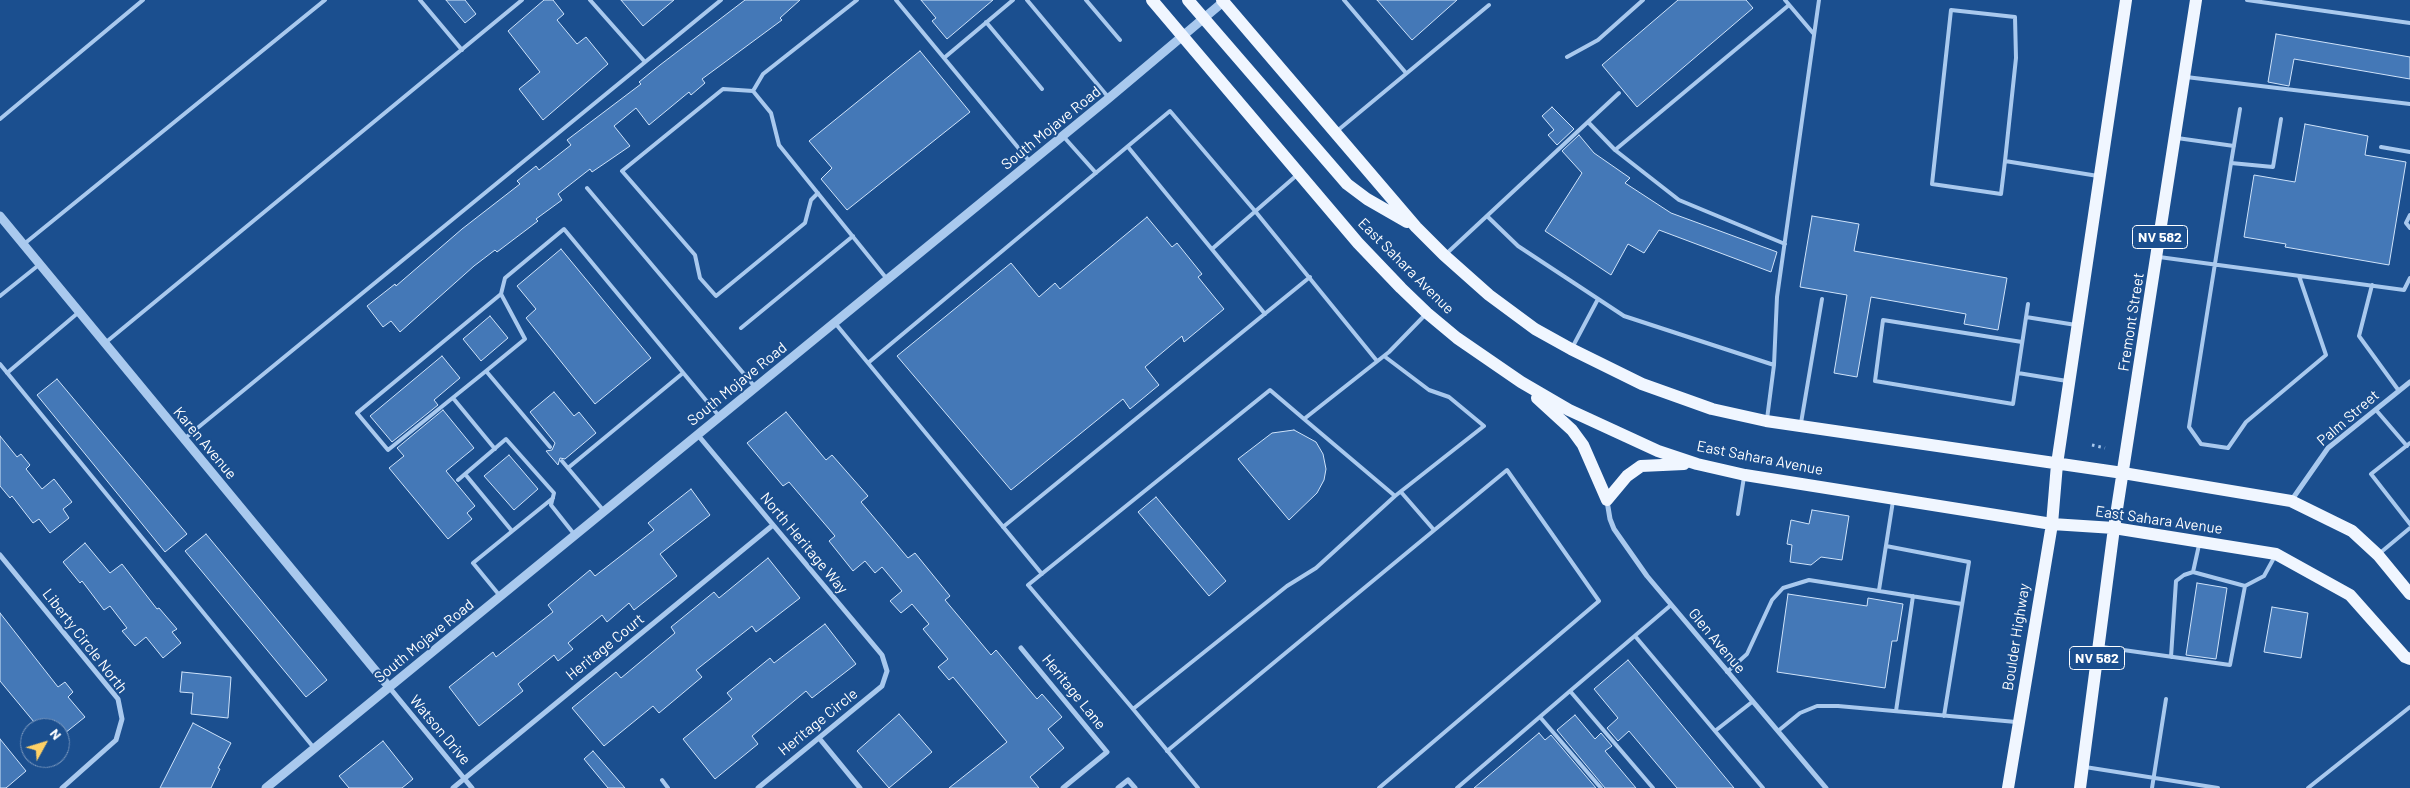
<!DOCTYPE html>
<html>
<head>
<meta charset="utf-8">
<style>
	body { margin:0 }
	#map { position:relative; width:2410px; height:788px; overflow:hidden; background:#1b4f8f; font-family:Barlow,sans-serif }
	canvas { display:block }
	.north { position:absolute; left:20px; top:718px; width:50px; height:50px; box-sizing:border-box; background:#1b4f8f; border:1px solid #7695bc; border-radius:50%; rotate:51deg; font-size:14px; font-weight:700; line-height:20px; text-align:center; color:#fff }
	.north::after { content:''; display:block; margin:auto; width:18px; height:22px; background:#ffd166; clip-path:polygon(50% 0,100% 100%,50% 72%,0 100%) }
</style>
</head>
<body>
<div id="map">
<canvas width="2410" height="788"></canvas>
<div class="north">N</div>
</div>
<script>
const g = document.querySelector('canvas').getContext('2d');
g.lineJoin = 'round';
function paint(path, color) { g.fillStyle = color; g.fill(path, 'evenodd'); }
const shape = rows => new Path2D(rows.map(r => 'M' + r).join(''));
function strokePath(path, color, width, dash) { g.strokeStyle = color; g.lineWidth = width; g.lineCap = dash ? 'butt' : 'round'; g.setLineDash(dash || []); g.stroke(path); }
function label(font, color, halo, rows, align = 'center') {
  g.font = font + ' Barlow,sans-serif'; g.lineWidth = 4; g.setLineDash([]); g.textBaseline = 'middle'; g.strokeStyle = halo; g.fillStyle = color; for (const [text, x, y, turn = 0] of rows) {
    g.save(); g.translate(x, y); g.rotate((+turn || 0) * Math.PI / 180); g.textAlign = isNaN(turn) ? turn : align; if (halo) g.strokeText(text, 0, 0); g.fillText(text, 0, 0); g.restore();
  }
}
const building = shape([
	[446,0,465,0,476,14,465,23,446,0],
	[544,0,553,0,564,14,557,20,577,44,586,37,608,64,543,120,519,89,540,72,508,31,544,0],
	[621,0,674,0,643,26,621,0],
	[745,0,800,0,780,18,782,20,702,79,705,83,691,95,689,92,649,125,636,108,614,126,630,146,592,172,590,169,558,194,562,200,536,219,538,221,497,252,495,250,474,266,400,332,391,321,383,327,367,306,395,284,396,286,462,229,520,184,517,181,536,166,539,170,571,145,567,140,641,84,639,82,660,65,745,0],
	[921,0,993,0,947,39,932,21,936,18,921,0],
	[1377,0,1457,0,1412,40,1377,0],
	[1678,0,1746,0,1753,8,1637,107,1602,65,1678,0],
	[2276,34,2410,57,2410,79,2294,59,2289,86,2268,82,2276,34],
	[920,51,970,112,847,210,821,179,832,168,809,141,920,51],
	[1552,107,1574,129,1557,145,1548,135,1554,130,1542,116,1552,107],
	[2305,124,2368,136,2365,155,2406,162,2389,265,2285,247,2286,244,2244,237,2254,175,2295,182,2305,124],
	[1579,135,1594,153,1630,178,1625,183,1671,213,1777,252,1771,272,1659,230,1644,253,1628,244,1611,275,1545,231,1582,173,1562,151,1579,135],
	[1812,216,1859,224,1854,251,2007,278,1998,330,1964,324,1966,314,1871,297,1857,377,1834,373,1847,295,1800,287,1812,216],
	[1147,217,1172,247,1177,243,1202,274,1198,277,1224,309,1184,342,1182,336,1145,367,1159,385,1130,409,1123,399,1011,490,897,356,1011,263,1039,297,1055,283,1060,289,1147,217],
	[561,249,651,358,595,404,526,318,536,309,517,286,561,249],
	[490,316,508,338,481,361,463,339,490,316],
	[442,356,460,378,434,400,438,405,392,442,370,416,442,356],
	[57,379,187,534,165,552,37,395,57,379],
	[554,392,574,416,579,412,596,433,565,459,560,458,558,465,546,451,552,450,555,443,530,412,554,392],
	[443,410,474,448,446,471,475,506,467,513,472,519,448,539,389,468,404,456,397,448,443,410],
	[786,412,826,460,832,455,868,496,861,502,908,558,915,553,950,596,945,600,991,655,996,650,1037,699,1042,694,1062,717,1048,729,1064,748,1030,777,1039,788,949,788,1007,742,953,677,949,680,938,667,948,659,923,629,929,624,912,604,901,613,890,601,902,591,882,567,875,573,865,561,853,571,829,541,835,536,789,482,783,486,747,443,786,412],
	[1294,430,1316,442,1323,454,1326,469,1324,480,1317,493,1289,520,1238,459,1272,433,1294,430],
	[0,436,17,457,21,454,30,465,26,469,42,489,54,479,72,502,63,509,69,518,50,533,39,519,33,523,12,496,10,498,0,486,0,436],
	[509,455,538,489,514,510,484,476,509,455],
	[691,489,710,515,660,554,677,576,634,610,629,603,607,622,602,615,568,643,573,649,558,661,554,655,518,684,523,691,479,726,449,687,493,652,496,657,553,612,548,605,590,570,595,576,654,530,648,523,691,489],
	[1156,497,1226,581,1209,596,1138,512,1156,497],
	[1812,510,1849,516,1842,560,1821,557,1811,565,1790,562,1792,545,1787,544,1791,520,1809,524,1812,510],
	[206,534,327,680,306,697,185,551,206,534],
	[85,543,110,573,122,564,157,609,159,608,177,629,172,632,181,643,163,658,146,637,135,646,122,631,127,628,110,606,104,610,82,581,80,583,63,562,85,543],
	[768,558,800,598,756,632,752,626,696,670,702,677,659,713,653,706,604,746,572,708,616,672,621,678,675,633,671,627,714,592,719,598,768,558],
	[2197,583,2227,588,2216,659,2186,655,2197,583],
	[1788,594,1867,606,1868,598,1903,604,1897,641,1892,641,1885,688,1777,672,1788,594],
	[2272,607,2308,613,2301,658,2264,652,2272,607],
	[0,613,58,687,65,682,73,692,68,697,85,717,60,737,60,728,39,728,0,681,0,613],
	[825,624,856,664,812,698,806,691,752,736,758,744,715,779,683,739,732,699,727,693,770,658,774,663,825,624],
	[1628,660,1734,788,1677,788,1629,731,1618,741,1607,728,1618,718,1594,689,1628,660],
	[182,672,231,677,228,718,191,714,193,693,180,692,182,672],
	[899,714,932,752,889,788,857,751,899,714],
	[1575,715,1595,739,1601,733,1612,746,1605,751,1636,788,1605,788,1557,730,1575,715],
	[193,723,231,743,218,768,220,769,211,788,160,788,193,723],
	[1539,733,1545,740,1551,735,1596,788,1474,788,1539,733],
	[0,739,26,771,6,788,0,788,0,739],
	[383,741,413,779,402,788,349,788,339,776,383,741],
	[593,751,625,788,608,788,584,759,593,751]
]);
paint(building, '#4478b7');
strokePath(building, '#cfe3fa', 1);
strokePath(shape([
	[2092,445,2105,448]
]), '#a9c9ee', 3, [2.5, 4]);
strokePath(shape([
	[420,0,462,50],
	[590,0,645,62],
	[857,0,763,74,753,91,771,113,779,145,887,279],
	[896,0,1030,162],
	[1027,0,1109,98],
	[1086,0,1120,40],
	[1344,0,1406,73],
	[1785,0,1813,33],
	[2247,0,2410,23],
	[986,22,1042,89],
	[1567,57,1598,40,1643,0],
	[944,58,1013,0],
	[2186,77,2410,104],
	[753,91,723,89,622,171,695,255,700,278,716,296,805,223,811,200,818,193],
	[2240,109,2231,163,2273,167,2281,119],
	[0,119,143,0],
	[1588,122,1615,150,1789,5],
	[1337,131,1489,5],
	[1063,136,1096,173],
	[2177,138,2234,146],
	[1128,147,1265,314],
	[2381,147,2410,152],
	[1615,150,1679,200,1785,244],
	[2005,161,2001,194,1932,184,1951,10,2015,17,2016,58,2005,161,2098,176],
	[2231,163,2189,427,2201,444,2228,448,2246,422,2326,355,2299,276],
	[587,188,755,387],
	[2410,215,2406,223,2410,228],
	[1487,216,1518,246,1624,316,1774,365],
	[24,244,325,0],
	[1212,249,1297,175],
	[1446,254,1619,93],
	[2159,257,2404,290,2410,278],
	[2372,285,2359,336,2399,391],
	[0,296,40,264],
	[2026,317,2076,325],
	[835,323,868,363],
	[741,328,853,236],
	[2022,342,1883,320,1875,381,2013,404,2028,304],
	[105,343,522,0],
	[1572,348,1598,299],
	[1384,356,1429,390,1449,397,1484,426,1395,496],
	[0,364,314,748],
	[486,371,388,450,357,413,501,294],
	[7,373,79,312],
	[2018,373,2067,381],
	[453,398,495,449],
	[2376,410,2407,446],
	[1304,419,1270,390,1028,585,1133,709,1287,586,1316,568,1395,496,1304,419,1389,352,1425,315],
	[1767,419,1774,365,1777,297,1819,0],
	[1801,423,1822,299],
	[184,439,721,0],
	[2410,443,2371,474,2410,524],
	[550,447,486,371,525,339,501,294,505,278,564,229,719,416],
	[562,461,604,511],
	[568,468,683,373],
	[465,474,512,531],
	[458,480,506,439,554,493,551,505,574,534],
	[1401,492,1434,530],
	[1738,514,1744,477],
	[1003,527,1310,277],
	[1886,546,1969,562,1944,716],
	[2380,553,2410,528],
	[2193,572,2199,545],
	[1042,574,868,363,1170,111,1255,211,1377,361],
	[1879,590,1893,501],
	[500,596,473,563,553,498],
	[1635,636,1763,788],
	[2102,647,2230,665,2245,586,2264,576,2275,556],
	[2171,657,2176,581,2184,575,2193,572,2245,586],
	[1727,672,1747,654,1772,600,1783,588,1809,580,1962,604],
	[1133,709,1198,788],
	[1896,711,1913,596],
	[1540,717,1601,788],
	[1715,731,1752,702],
	[1778,731,1800,713,1817,706,1838,706,2016,722],
	[1167,751,1507,470,1599,601,1379,788],
	[2085,767,2218,788],
	[662,780,668,788],
	[1457,788,1570,691],
	[1653,788,1570,691,1671,605],
	[2152,788,2166,699],
	[2308,788,2410,707]
]), '#a9c9ee', 4);
strokePath(shape([
	[697,434,882,655,887,671,882,686,758,788],
	[1607,501,1610,519,1614,529,1647,576,1826,788],
	[2291,501,2328,448,2410,382],
	[0,555,118,699,122,719,116,740,62,788],
	[1021,648,1107,752,1063,788],
	[389,687,472,788],
	[819,738,860,788],
	[453,788,773,525],
	[1118,788,1128,780,1135,788]
]), '#a9c9ee', 5);
strokePath(shape([
	[0,216,389,687],
	[266,788,1109,98,1223,2]
]), '#a9c9ee', 9);
strokePath(shape([
	[1152,0,1358,243,1401,288,1427,313,1457,338,1521,382,1569,410,1658,451,1697,464,1745,475,2052,524,2114,528,2276,554,2350,595,2405,657,2410,659],
	[1188,0,1347,184,1367,199,1407,222],
	[1222,0,1416,227,1444,255,1489,295,1535,329,1571,349,1642,384,1712,409,1766,421,2123,473,2291,501,2352,531,2378,555,2410,594],
	[1537,398,1572,430,1583,445,1607,500,1627,476,1641,466,1684,464],
	[2008,788,2052,524,2057,464,2126,0],
	[2080,788,2114,528,2196,0]
]), '#f0f6ff', 12);
for (const [x, y, w] of [
	[2160,237,55],
	[2097,658,55]
]) { const box = new Path2D(); box.roundRect(x - w / 2, y - 11.5, w, 23, 4); g.fillStyle = '#1b4f8f'; g.fill(box); strokePath(box, '#fff', 1); }
label('bold 14px', '#fff', null, [
	["NV 582",2160,237],
	["NV 582",2097,658]
]);
label('15px', '#fff', '#1b4f8f', [
	["South Mojave Road",1051,128,-39],
	["East Sahara Avenue",1406,266,45],
	["Fremont Street",2131,322,-81],
	["South Mojave Road",737,384,-39],
	["Palm Street",2348,418,-41],
	["Karen Avenue",205,443,50],
	["East Sahara Avenue",1760,458,11],
	["East Sahara Avenue",2159,520,8],
	["North Heritage Way",804,543,50],
	["Boulder Highway",2016,637,-81],
	["Liberty Circle North",85,641,52],
	["South Mojave Road",424,641,-39],
	["Glen Avenue",1717,641,50],
	["Heritage Court",605,647,-39],
	["Heritage Lane",1074,692,51],
	["Heritage Circle",818,722,-39],
	["Watson Drive",440,730,50]
]);
</script>
</body>
</html>
